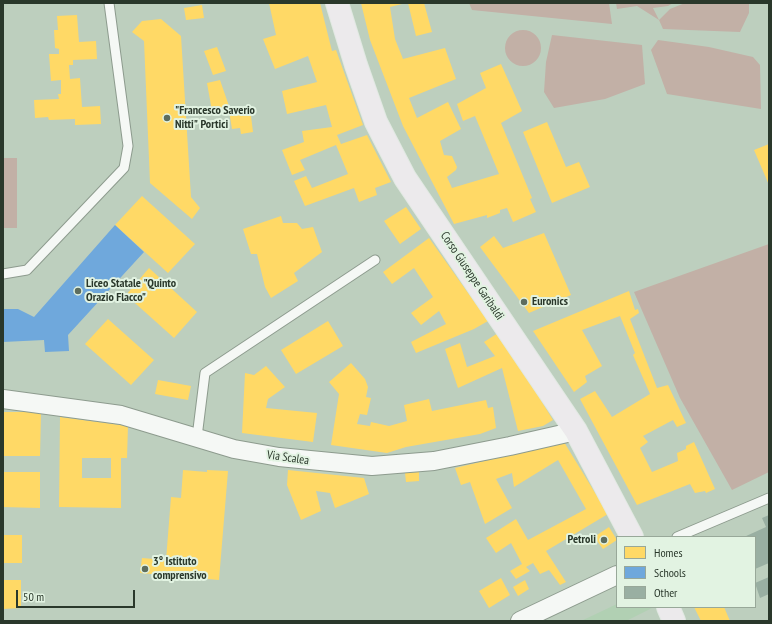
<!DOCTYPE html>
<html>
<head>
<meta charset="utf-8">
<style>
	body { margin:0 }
	#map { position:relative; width:772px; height:624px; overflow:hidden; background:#bdcfbe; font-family:"PT Sans Narrow",sans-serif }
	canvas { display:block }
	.frame { position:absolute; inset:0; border:4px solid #2a382b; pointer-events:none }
	.legend { position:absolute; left:616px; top:536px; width:140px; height:72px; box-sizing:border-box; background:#e2f3e2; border:1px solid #98a899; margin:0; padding:5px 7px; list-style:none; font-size:12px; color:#2a382b }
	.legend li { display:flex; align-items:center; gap:8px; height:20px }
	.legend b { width:20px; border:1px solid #98a899 }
	.scale { position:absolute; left:16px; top:590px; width:119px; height:18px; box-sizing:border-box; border:2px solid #2a382b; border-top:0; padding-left:5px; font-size:12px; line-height:14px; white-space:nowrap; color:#2a382b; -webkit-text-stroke:3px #e2f3e2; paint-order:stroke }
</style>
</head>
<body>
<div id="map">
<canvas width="772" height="624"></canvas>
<div class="frame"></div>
<ul class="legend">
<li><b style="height:11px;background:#ffd966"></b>Homes</li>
<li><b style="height:11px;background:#6fa8dc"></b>Schools</li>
<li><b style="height:11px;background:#99afa2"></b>Other</li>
</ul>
<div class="scale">50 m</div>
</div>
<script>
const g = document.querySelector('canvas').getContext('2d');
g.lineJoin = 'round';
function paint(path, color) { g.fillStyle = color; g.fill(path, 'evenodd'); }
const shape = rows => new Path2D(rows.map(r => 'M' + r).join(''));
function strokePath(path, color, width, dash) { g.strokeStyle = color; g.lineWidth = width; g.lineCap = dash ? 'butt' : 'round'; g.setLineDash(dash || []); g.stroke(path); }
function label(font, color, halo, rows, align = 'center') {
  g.font = font + ' "PT Sans Narrow",sans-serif'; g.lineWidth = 4; g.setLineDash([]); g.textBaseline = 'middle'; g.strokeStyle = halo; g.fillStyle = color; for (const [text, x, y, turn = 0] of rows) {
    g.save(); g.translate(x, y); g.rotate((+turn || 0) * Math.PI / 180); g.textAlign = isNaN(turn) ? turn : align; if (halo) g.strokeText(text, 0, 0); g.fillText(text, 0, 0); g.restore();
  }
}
paint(shape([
	[617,604,617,607,652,608,626,621,581,621]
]), '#b1d0b3');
paint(shape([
	[469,3,609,3,612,24,472,10],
	[616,3,673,3,668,6,653,8,659,20,670,9,685,3,749,3,749,13,740,32,663,29,659,20,637,6,617,9],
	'505 48a18 18 0 1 1 36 0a18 18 0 1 1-36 0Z',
	[552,35,642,45,645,84,605,99,554,108,544,92,546,62],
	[658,40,709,47,753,57,760,65,761,109,667,94,651,50],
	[3,158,17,158,17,228,3,228],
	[769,244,769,472,732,490,680,398,634,292]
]), '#c2b0a6');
paint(shape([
	[269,3,320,3,332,51,336,50,363,125,337,135,341,144,367,135,391,182,375,188,377,195,359,202,354,188,305,206,294,181,306,176,312,188,348,174,336,145,300,160,305,170,292,175,282,150,304,142,302,131,332,127,326,105,287,114,282,91,317,82,308,56,275,69,263,39,276,35],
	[361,3,406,3,390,7,395,39,403,59,445,48,456,79,409,98,417,118,448,102,461,129,440,141,444,155,452,156,457,167,456,170,447,177,452,188,499,174,475,116,463,121,457,104,486,88,480,73,501,64,522,111,501,123,532,198,530,199,536,212,513,222,507,208,500,210,500,213,487,218,487,215,454,224,403,126,370,40],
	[408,3,424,3,432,32,416,36],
	[202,5,204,18,186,20,184,8],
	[77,15,79,42,96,41,97,59,73,60,73,65,69,65,70,79,80,78,82,107,100,106,101,124,75,125,75,119,49,120,48,117,35,118,34,100,59,99,58,94,61,94,61,80,51,81,49,54,59,54,59,49,55,48,54,30,58,30,57,16],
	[161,19,181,36,191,197,200,208,192,219,150,183,144,41,132,32,142,21],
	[217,47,226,71,213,75,204,51],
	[220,80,230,109,212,111,207,83],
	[250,108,253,132,241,134,240,128,232,129,229,111],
	[547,122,566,167,579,162,590,187,552,203,523,132],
	[769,144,769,185,754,150],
	[142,196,195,244,168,273,115,225],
	[406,207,421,229,400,244,384,221],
	[281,216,283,223,297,223,302,229,313,227,322,252,294,273,298,281,271,298,265,287,257,254,251,254,243,229],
	[544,233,571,295,529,313,480,247,494,236,503,248],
	[429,238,488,321,474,329,416,353,411,342,446,324,439,311,421,325,411,313,433,297,414,268,392,284,383,272],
	[149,268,197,312,174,338,126,295],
	[629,291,635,310,638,309,639,313,630,319,657,388,668,385,686,423,677,427,673,420,643,436,648,442,640,448,652,472,678,461,677,453,686,449,686,446,694,442,715,489,706,493,705,491,695,493,690,484,637,505,580,399,595,391,612,417,650,394,633,355,635,353,620,316,582,330,602,366,585,376,587,382,574,392,533,331],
	[108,319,154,360,131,385,85,344],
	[328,321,343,346,296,374,281,350],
	[498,333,517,361,553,420,543,426,518,431,502,368,458,388,445,349,460,343,467,367,495,356,484,342],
	[351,363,365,379,368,387,366,397,371,398,367,415,360,414,357,424,370,426,371,422,389,426,407,421,404,405,429,399,432,411,486,400,488,408,493,407,496,428,480,434,406,447,387,453,331,445,339,394,329,382],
	[266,366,285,387,268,399,266,408,317,413,313,442,242,433,245,373,254,375],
	[158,380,191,386,188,400,155,394],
	[3,412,41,412,40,456,3,456],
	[60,417,128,426,127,458,121,458,121,508,59,507],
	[82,458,111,458,111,478,82,478],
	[564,442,608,514,546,551,566,582,560,585,549,570,540,574,533,563,526,567,530,571,516,579,510,571,522,564,511,543,496,553,486,538,516,519,528,540,586,509,558,460,514,487,512,473,496,479,512,508,485,524,470,482,461,485,455,468],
	[183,470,207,472,207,470,228,471,219,580,140,573,142,558,166,560,171,497,181,498],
	[288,470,364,478,369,494,335,508,330,493,316,491,321,511,301,520,287,485],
	[3,472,40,472,40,508,3,507],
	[419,472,419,481,406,482,405,473],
	[609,527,617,540,603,549,594,537],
	[3,535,22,535,22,563,3,563],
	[501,578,510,595,489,608,479,591],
	[3,580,21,580,21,608,3,609],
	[525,580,529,589,518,596,513,587],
	[694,607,724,607,730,621,701,621]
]), '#ffd966');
paint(shape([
	[115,225,144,252,68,335,69,351,45,352,44,340,3,342,3,309,18,309,34,317]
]), '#6fa8dc');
paint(shape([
	[769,515,769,563,755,569,755,537,744,537,766,527,762,518],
	[769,577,769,594,760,598,755,583]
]), '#99afa2');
const lane = shape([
	[3,274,27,270,124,168,128,146,109,3],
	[197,437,205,373,375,260],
	[677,537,769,498]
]);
const street = shape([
	[3,399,121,415,234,449,279,457,372,466,434,461,510,446,576,431],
	[520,621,617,575]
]);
const primary = shape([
	[337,3,356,65,376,122,405,178,576,431,632,537],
	[668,607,674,621]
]);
strokePath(lane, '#8d9b8e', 11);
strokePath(street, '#8d9b8e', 20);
strokePath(primary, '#e1e9e2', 24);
strokePath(lane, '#f5f8f5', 9);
strokePath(street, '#f5f8f5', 18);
strokePath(primary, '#eceaec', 22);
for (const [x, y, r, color] of [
	[167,118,4,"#5d6d5e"],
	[78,291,4,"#5d6d5e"],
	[524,302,4,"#5d6d5e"],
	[604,540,4,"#5d6d5e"],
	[145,569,4,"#5d6d5e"]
]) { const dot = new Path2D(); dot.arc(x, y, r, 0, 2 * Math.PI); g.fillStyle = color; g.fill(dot); strokePath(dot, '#e2f3e2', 1.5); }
label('bold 12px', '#2a382b', '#e2f3e2', [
	["\"Francesco Saverio",175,111],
	["Nitti\" Portici",175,125],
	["Liceo Statale \"Quinto",86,284],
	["Orazio Flacco\"",86,298],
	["Euronics",532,302],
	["Petroli",596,540,"right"],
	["3° Istituto",153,562],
	["comprensivo",153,576]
], 'left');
label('12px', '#2a382b', '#e2f3e2', [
	["Corso Giuseppe Garibaldi",472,276,56],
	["Via Scalea",288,458,8]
]);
</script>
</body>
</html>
